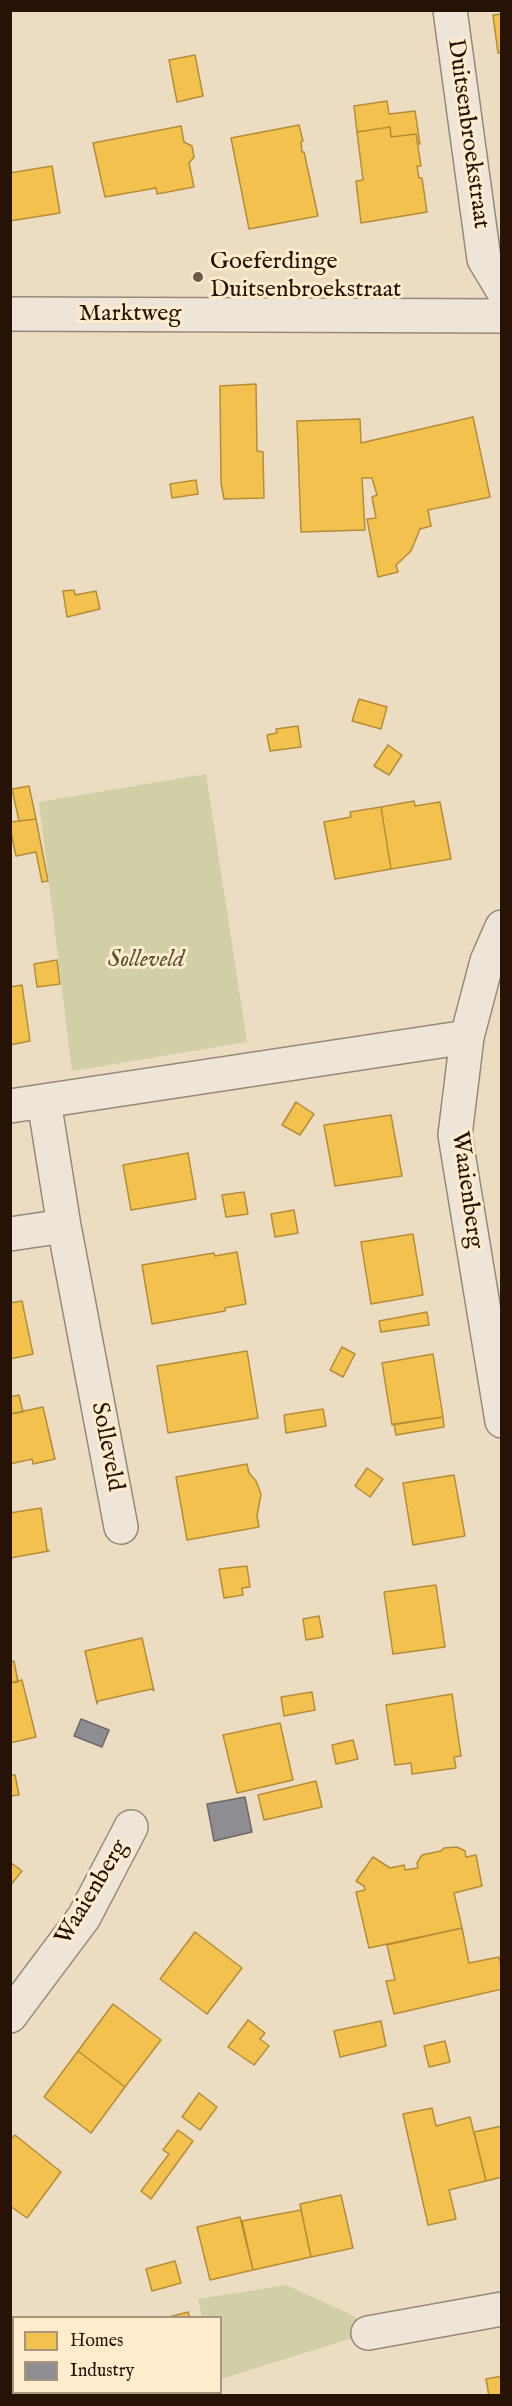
<!DOCTYPE html>
<html>
<head>
<meta charset="utf-8">
<style>
	body { margin:0 }
	#map { position:relative; width:512px; height:2406px; overflow:hidden; background:#ecdcc2; font-family:"IM FELL English",serif }
	canvas { display:block }
	.frame { position:absolute; inset:0; border:12px solid #271306; pointer-events:none }
	.legend { position:absolute; left:12px; top:2316px; width:210px; height:78px; box-sizing:border-box; background:#feeccc; border:2px solid #a8957d; margin:0; padding:8px 10px; list-style:none; font-size:18px; color:#271306 }
	.legend li { display:flex; align-items:center; gap:12px; height:30px }
	.legend b { width:30px; border:2px solid #a8957d }
</style>
</head>
<body>
<div id="map">
<canvas width="512" height="2406"></canvas>
<div class="frame"></div>
<ul class="legend">
<li><b style="height:16px;background:#f2c14e"></b>Homes</li>
<li><b style="height:16px;background:#8d8d92"></b>Industry</li>
</ul>
</div>
<script>
const g = document.querySelector('canvas').getContext('2d');
g.lineJoin = 'round';
function paint(path, color) { g.fillStyle = color; g.fill(path, 'evenodd'); }
const shape = rows => new Path2D(rows.map(r => 'M' + r).join(''));
function strokePath(path, color, width, dash) { g.strokeStyle = color; g.lineWidth = width; g.lineCap = dash ? 'butt' : 'round'; g.setLineDash(dash || []); g.stroke(path); }
function label(font, color, halo, rows, align = 'center') {
  g.font = font + ' "IM FELL English",serif'; g.lineWidth = 6; g.setLineDash([]); g.textBaseline = 'middle'; g.strokeStyle = halo; g.fillStyle = color; for (const [text, x, y, turn = 0] of rows) {
    g.save(); g.translate(x, y); g.rotate((+turn || 0) * Math.PI / 180); g.textAlign = isNaN(turn) ? turn : align; if (halo) g.strokeText(text, 0, 0); g.fillText(text, 0, 0); g.restore();
  }
}
paint(shape([
	[206,774,247,1042,72,1071,39,802],
	[286,2285,354,2316,368,2333,221,2379,220,2318,202,2317,198,2299]
]), '#d0cfa6');
const homes = shape([
	[502,14,502,52,498,53,493,15,502,14],
	[195,55,203,96,177,102,169,60,195,55],
	[387,101,389,114,415,111,420,144,418,144,416,134,391,137,390,127,357,132,354,106,387,101],
	[299,125,303,141,301,142,302,152,304,152,318,216,249,229,231,138,299,125],
	[181,126,184,142,192,146,194,157,189,163,194,187,157,194,156,188,105,197,93,143,181,126],
	[390,127,391,137,416,134,421,166,417,166,419,178,422,178,427,212,361,223,356,181,363,180,357,132,390,127],
	[52,166,60,213,10,221,10,173,52,166],
	[256,384,257,451,263,452,264,498,224,499,221,483,220,386,256,384],
	[473,417,490,497,428,510,431,526,420,529,411,551,396,565,398,572,378,577,367,519,376,518,372,497,377,495,372,478,362,478,365,530,301,532,297,421,360,419,361,443,473,417],
	[196,480,198,494,172,498,170,484,196,480],
	[74,590,75,595,96,591,100,609,67,617,63,591,74,590],
	[359,699,387,707,381,729,352,721,359,699],
	[298,726,301,747,270,751,267,735,277,733,276,729,298,726],
	[388,745,402,755,389,775,374,766,388,745],
	[29,786,36,819,19,821,12,789,29,786],
	[414,801,415,806,440,802,451,859,391,869,381,807,414,801],
	[381,807,391,869,335,879,324,822,351,817,350,812,381,807],
	[36,819,48,881,42,882,36,852,16,856,10,828,10,822,36,819],
	[57,960,60,984,37,987,34,964,57,960],
	[22,985,30,1041,10,1045,10,987,22,985],
	[296,1102,314,1114,300,1135,282,1125,296,1102],
	[391,1115,402,1176,335,1186,324,1125,391,1115],
	[188,1153,196,1199,131,1210,123,1165,188,1153],
	[244,1192,248,1214,226,1217,222,1195,244,1192],
	[294,1210,298,1233,275,1237,271,1214,294,1210],
	[413,1234,423,1295,371,1304,361,1242,413,1234],
	[237,1252,246,1304,225,1308,225,1311,152,1324,142,1265,214,1253,215,1256,237,1252],
	[22,1301,33,1354,10,1359,10,1303,22,1301],
	[427,1312,429,1325,381,1332,379,1321,427,1312],
	[342,1347,355,1354,343,1377,330,1370,342,1347],
	[247,1351,258,1418,168,1433,157,1366,247,1351],
	[433,1354,443,1417,392,1425,382,1363,433,1354],
	[19,1395,23,1412,10,1414,10,1397,19,1395],
	[43,1407,55,1459,33,1464,32,1459,10,1464,10,1414,43,1407],
	[323,1409,326,1426,286,1433,284,1415,323,1409],
	[443,1417,444,1427,396,1435,394,1424,443,1417],
	[247,1464,249,1473,256,1481,261,1494,257,1516,259,1527,187,1540,176,1477,247,1464],
	[367,1468,383,1479,370,1497,355,1486,367,1468],
	[454,1475,465,1536,413,1545,403,1483,454,1475],
	[41,1508,47,1550,49,1551,10,1558,10,1513,41,1508],
	[247,1566,250,1587,242,1588,243,1595,224,1598,219,1569,247,1566],
	[436,1585,445,1647,393,1654,384,1592,436,1585],
	[319,1616,323,1637,306,1640,303,1619,319,1616],
	[142,1638,154,1691,152,1689,98,1701,97,1704,85,1651,142,1638],
	[14,1661,18,1682,10,1683,10,1662,14,1661],
	[22,1680,36,1737,10,1743,10,1683,22,1680],
	[312,1692,315,1710,284,1716,281,1697,312,1692],
	[452,1694,461,1756,454,1757,456,1768,412,1774,411,1763,395,1765,386,1705,452,1694],
	[280,1723,293,1780,237,1793,223,1735,280,1723],
	[353,1740,358,1759,336,1764,332,1745,353,1740],
	[10,1775,15,1775,19,1795,10,1796,10,1775],
	[316,1781,322,1807,264,1820,258,1795,316,1781],
	[457,1847,465,1851,466,1857,476,1855,482,1886,454,1893,462,1928,369,1948,356,1892,365,1890,364,1886,356,1881,373,1857,390,1868,404,1865,405,1870,418,1868,417,1863,422,1855,441,1851,444,1848,457,1847],
	[10,1862,22,1871,10,1886,10,1862],
	[462,1928,469,1963,499,1957,502,1969,502,1989,394,2014,386,1981,395,1980,387,1945,462,1928],
	[195,1932,242,1968,207,2014,160,1979,195,1932],
	[113,2004,161,2040,125,2087,78,2051,113,2004],
	[248,2020,265,2033,260,2039,269,2046,254,2065,228,2047,248,2020],
	[381,2021,386,2046,340,2057,334,2031,381,2021],
	[445,2041,450,2062,429,2067,424,2046,445,2041],
	[78,2051,125,2087,91,2133,44,2097,78,2051],
	[199,2093,217,2107,200,2130,182,2117,199,2093],
	[432,2108,436,2126,470,2117,486,2181,449,2190,456,2219,428,2225,403,2114,432,2108],
	[502,2126,502,2177,486,2181,474,2132,502,2126],
	[178,2130,193,2141,151,2199,141,2191,169,2154,163,2150,178,2130],
	[15,2135,61,2172,27,2218,10,2206,10,2140,15,2135],
	[341,2195,353,2248,311,2257,300,2204,341,2195],
	[301,2210,311,2257,253,2270,242,2221,301,2210],
	[240,2217,253,2270,210,2280,197,2227,240,2217],
	[175,2261,181,2283,152,2291,146,2269,175,2261],
	[188,2312,190,2318,165,2318,188,2312],
	[502,2376,502,2396,489,2396,486,2379,502,2376]
]);
paint(homes, '#f2c14e');
strokePath(homes, '#b58d38', 1.5);
const industry = shape([
	[81,1719,109,1730,102,1747,74,1736,81,1719],
	[245,1797,252,1832,214,1841,207,1804,245,1797]
]);
paint(industry, '#8d8d92');
strokePath(industry, '#6e6868', 1.5);
const minor = shape([
	[450,10,484,259,502,289],
	[10,314,502,316],
	[502,927,487,961,467,1037,455,1135,502,1421],
	[44,1101,64,1226,121,1527],
	[10,1106,467,1037],
	[10,1234,64,1226],
	[10,2016,84,1917,131,1827],
	[368,2333,502,2309]
]);
strokePath(minor, '#958a79', 36);
strokePath(minor, '#eee5d8', 33);
for (const [x, y, r, color] of [
	[198,277,6,"#6c5948"]
]) { const dot = new Path2D(); dot.arc(x, y, r, 0, 2 * Math.PI); g.fillStyle = color; g.fill(dot); strokePath(dot, '#feeccc', 2); }
label('24px', '#271306', '#feeccc', [
	["Duitsenbroekstraat",467,134,82],
	["Marktweg",130,315],
	["Waaienberg",466,1190,82],
	["Solleveld",106,1447,79],
	["Waaienberg",93,1893,-59]
]);
label('24px', '#271306', '#feeccc', [
	["Goeferdinge",210,263],
	["Duitsenbroekstraat",210,291]
], 'left');
label('italic 24px', '#5a5136', '#feeccc', [
	["Solleveld",146,961]
]);
</script>
</body>
</html>
